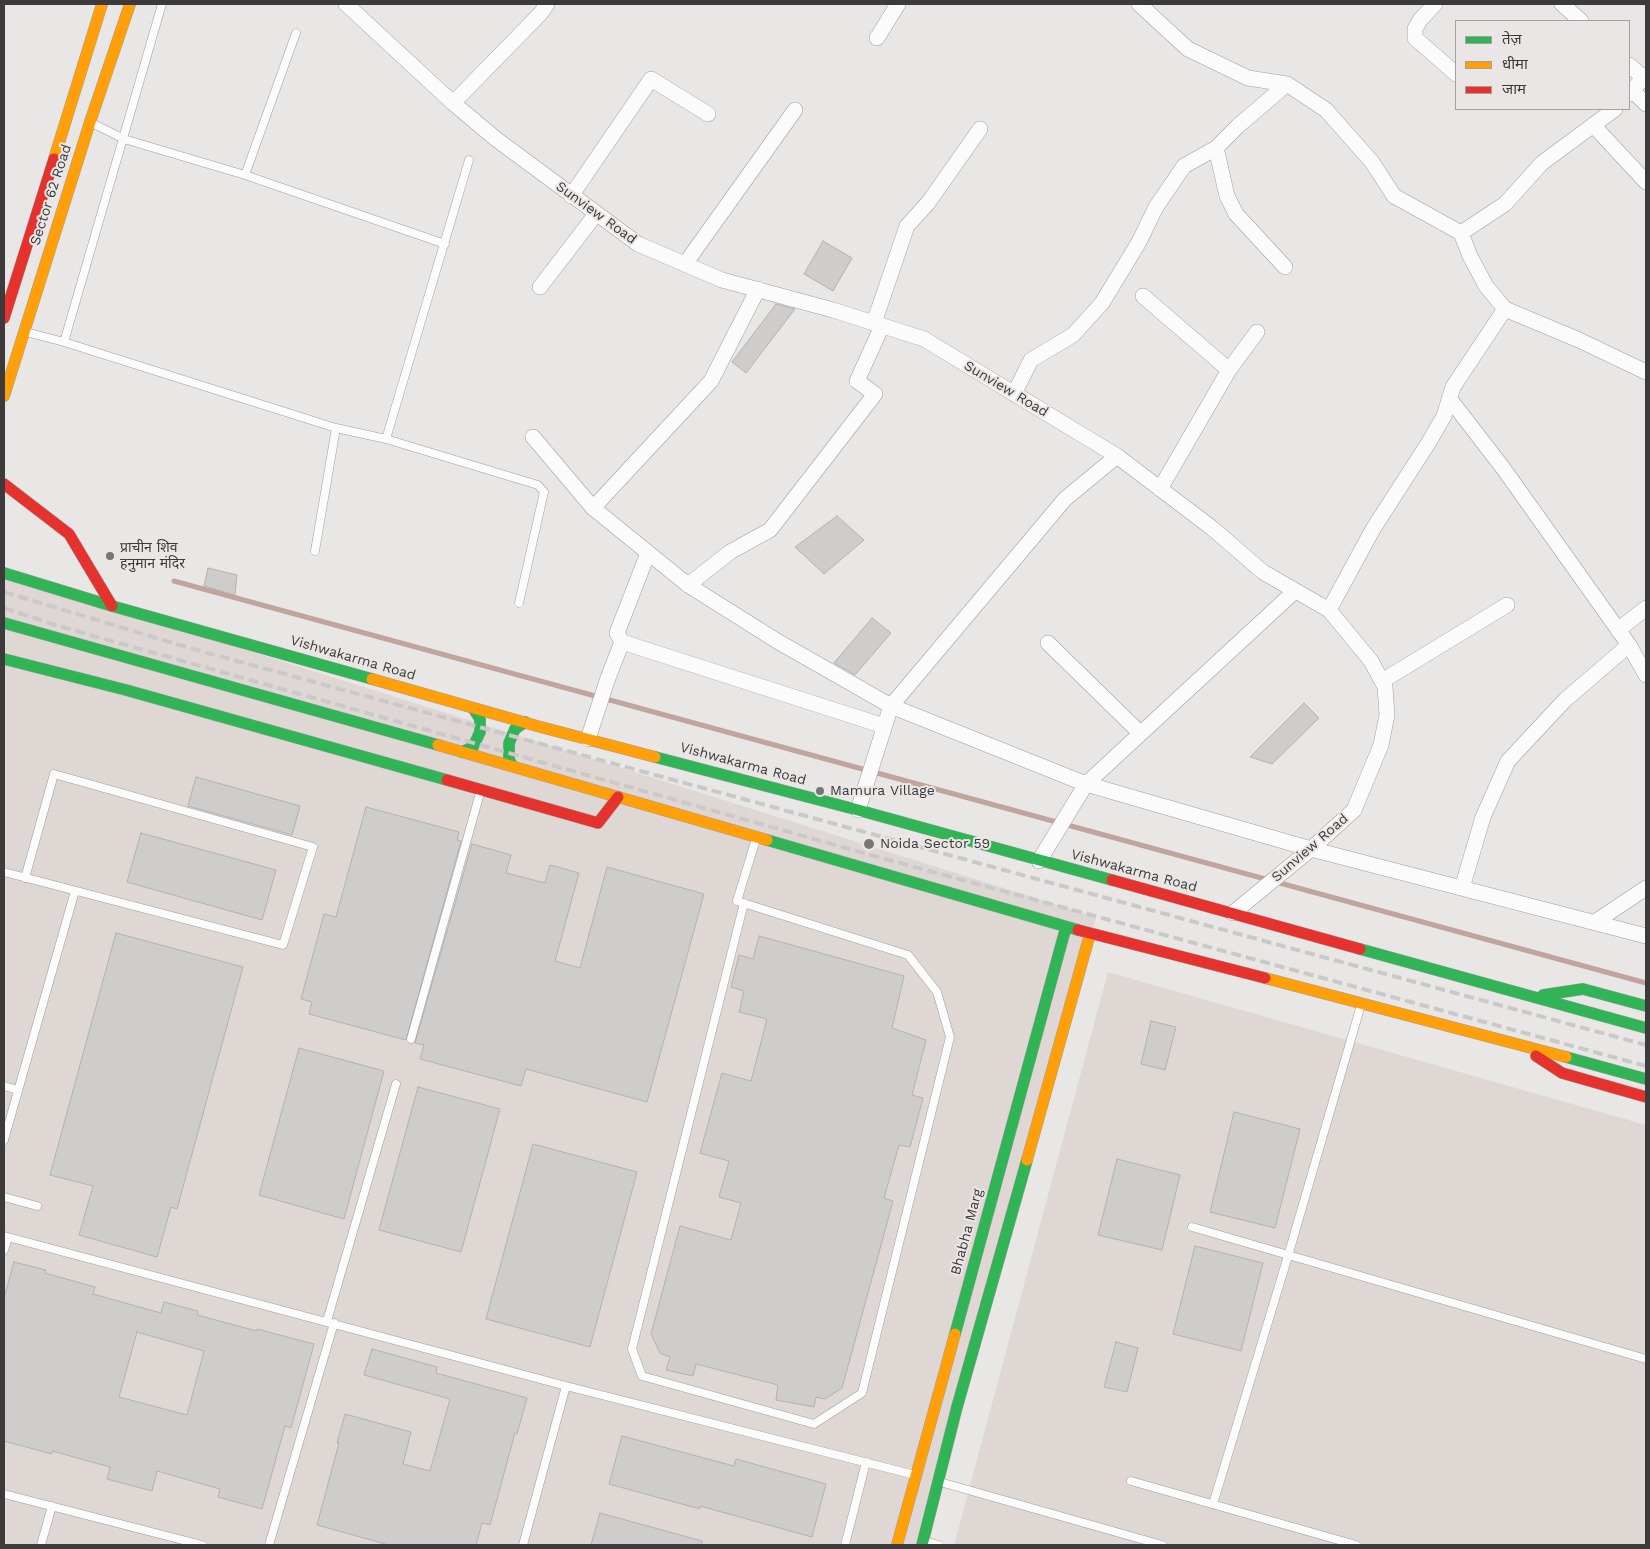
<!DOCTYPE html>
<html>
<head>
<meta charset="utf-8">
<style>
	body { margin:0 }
	#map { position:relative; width:1650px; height:1549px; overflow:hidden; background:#e9e7e6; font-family:"Work Sans","Noto Sans Devanagari",sans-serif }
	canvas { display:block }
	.frame { position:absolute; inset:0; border:5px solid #3c3a3a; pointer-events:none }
	.legend { position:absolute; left:1455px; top:20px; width:175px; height:90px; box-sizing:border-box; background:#eae6e5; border:1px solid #a4a1a1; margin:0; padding:6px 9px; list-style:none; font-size:15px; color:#3c3a3a }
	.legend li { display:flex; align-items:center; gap:10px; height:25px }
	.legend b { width:25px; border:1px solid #a4a1a1 }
</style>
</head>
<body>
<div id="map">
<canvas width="1650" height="1549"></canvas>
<div class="frame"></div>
<ul class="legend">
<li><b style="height:6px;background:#30b455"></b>तेज़</li>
<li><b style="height:6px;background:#ff9f0a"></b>धीमा</li>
<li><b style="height:6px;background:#e5322d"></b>जाम</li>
</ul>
</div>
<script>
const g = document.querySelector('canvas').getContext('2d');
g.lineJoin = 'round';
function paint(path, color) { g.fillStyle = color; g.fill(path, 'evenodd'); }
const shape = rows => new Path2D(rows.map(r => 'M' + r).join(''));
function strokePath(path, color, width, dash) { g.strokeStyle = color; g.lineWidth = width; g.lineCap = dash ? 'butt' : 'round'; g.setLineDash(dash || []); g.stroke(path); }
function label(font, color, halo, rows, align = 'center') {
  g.font = font + ' "Work Sans","Noto Sans Devanagari",sans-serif'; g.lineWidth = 4; g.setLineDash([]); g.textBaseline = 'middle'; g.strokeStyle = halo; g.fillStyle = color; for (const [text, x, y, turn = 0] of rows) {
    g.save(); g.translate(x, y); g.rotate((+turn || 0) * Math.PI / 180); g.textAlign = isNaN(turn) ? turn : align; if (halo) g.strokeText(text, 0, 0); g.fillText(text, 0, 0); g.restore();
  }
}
paint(shape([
	[4,574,1096,917,923,1545,4,1545],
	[1108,972,1646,1125,1646,1545,954,1545]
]), '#ded7d4');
strokePath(shape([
	[174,581,1646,983]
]), '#c1a49c', 5);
const building = shape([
	[823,241,852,258,833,291,804,274,823,241],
	[776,304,795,309,746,373,732,362,776,304],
	[837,516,864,540,824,574,795,547,837,516],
	[208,568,237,575,235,595,204,586,208,568],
	[872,618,891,633,855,675,834,663,872,618],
	[1304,703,1319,718,1272,764,1250,757,1304,703],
	[196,777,300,806,292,835,188,806,196,777],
	[366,807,459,832,457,840,461,841,406,1040,309,1014,312,1002,301,999,324,914,336,917,366,807],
	[141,833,276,870,262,920,127,882,141,833],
	[472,844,511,855,506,873,545,883,550,865,579,873,555,961,580,968,607,867,704,894,647,1102,526,1069,521,1086,420,1059,424,1045,415,1043,472,844],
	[116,933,243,967,177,1209,171,1207,157,1257,79,1235,93,1186,50,1175,116,933],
	[759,936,904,976,892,1028,926,1040,912,1095,923,1098,910,1147,899,1145,884,1198,893,1201,842,1388,825,1399,816,1397,814,1407,776,1400,778,1385,696,1364,693,1376,666,1370,670,1357,660,1353,651,1334,680,1226,731,1240,741,1203,719,1197,729,1161,700,1153,722,1073,751,1081,767,1019,739,1012,744,991,731,987,739,955,753,959,759,936],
	[1151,1021,1176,1027,1165,1070,1141,1064,1151,1021],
	[299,1048,384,1071,344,1219,259,1195,299,1048],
	[418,1087,500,1109,461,1252,379,1230,418,1087],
	[1234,1112,1300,1129,1275,1228,1210,1212,1234,1112],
	[533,1144,637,1172,590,1347,486,1319,533,1144],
	[1117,1159,1180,1175,1162,1250,1098,1235,1117,1159],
	[1195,1246,1263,1263,1241,1351,1173,1334,1195,1246],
	[14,1262,46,1270,45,1273,95,1287,93,1294,161,1313,164,1302,198,1311,197,1315,257,1331,257,1329,314,1344,291,1428,285,1426,262,1509,218,1497,220,1489,157,1471,152,1491,107,1479,110,1467,52,1451,52,1454,4,1441,4,1298,14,1262],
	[137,1332,204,1351,187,1415,119,1397,137,1332],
	[1116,1342,1138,1348,1127,1392,1104,1387,1116,1342],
	[372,1349,437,1367,436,1373,527,1398,517,1434,515,1433,490,1525,482,1523,476,1545,389,1545,317,1525,339,1443,337,1443,345,1414,411,1432,403,1464,430,1471,450,1399,364,1375,372,1349],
	[622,1436,734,1466,736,1459,826,1484,812,1537,700,1506,700,1509,609,1484,622,1436],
	[600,1513,702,1541,702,1545,591,1545,600,1513]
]);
paint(building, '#cfcdcc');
strokePath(building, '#b3b2b1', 1);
const lane = shape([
	[92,123,124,139,245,175,445,244],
	[245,175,296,33],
	[26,332,64,342,336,428,386,439,538,485,544,492,519,603],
	[64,342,162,4],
	[386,439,469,160],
	[315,551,336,428],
	[4,872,283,945,313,847,54,774,25,878],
	[744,903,632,1349,642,1376,814,1424,862,1393,950,1037,937,992,908,955,737,901,756,839],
	[411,1039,480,793],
	[4,1086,18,1090],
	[4,1140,75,891],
	[4,1197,37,1206],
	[1192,1227,1646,1359],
	[4,1236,566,1386,915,1475],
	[4,1250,8,1237],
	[327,1321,396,1084],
	[1131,1481,1356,1545],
	[940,1482,1162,1545],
	[4,1494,202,1545],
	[1213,1504,1288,1256,1361,1005],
	[924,1541,939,1545],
	[41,1545,52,1506],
	[269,1545,334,1323],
	[523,1545,566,1386],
	[845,1545,866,1462]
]);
const street = shape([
	[346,4,453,103,496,139,638,244,722,280,833,310,924,339,1117,456,1212,528,1263,572,1329,610,1371,661,1385,687,1387,715,1381,745,1354,810,1311,849,1233,913],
	[1139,4,1188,49,1248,78,1287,84,1326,110,1372,162,1394,196,1461,233,1470,256,1486,286,1505,309,1579,340,1646,372],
	[1435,4,1420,20,1415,29,1415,38,1456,74],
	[1562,4,1581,21],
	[877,38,898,4],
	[1629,65,1644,78],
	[1632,90,1646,104],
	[1629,94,1646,75],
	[453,103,541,13,547,4],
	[1593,125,1646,182],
	[1216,148,1227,196,1236,214,1285,267],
	[571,196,651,79,708,114],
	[1461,233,1505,204,1542,163,1615,109],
	[685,264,795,110],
	[540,287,596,214],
	[1143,296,1229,370],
	[874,323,907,226,928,203,980,129],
	[1014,394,1031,360,1073,335,1102,303,1139,242,1156,207,1184,166,1216,148,1238,126,1287,84],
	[1449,398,1503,468,1629,645,1646,675],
	[533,437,593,508,688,585,777,641,891,706,1086,784,1311,849,1646,936],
	[1160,489,1229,370,1257,332],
	[593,508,711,381,758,289],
	[688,585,730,552,770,530,875,394,857,381,882,326],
	[1329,610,1373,529,1429,442,1444,416,1453,387,1505,309],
	[1618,630,1646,608],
	[622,642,617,633,648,553],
	[1048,643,1140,733],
	[1382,681,1507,605],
	[588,739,608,678,622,642,884,726],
	[858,810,891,706,1065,499,1117,456],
	[1039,861,1086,784,1295,591],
	[1462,888,1483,817,1508,761,1565,700,1629,645],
	[1595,922,1646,888]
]);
const fast = shape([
	[4,573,112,606,372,679],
	[4,623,438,745],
	[4,659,126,690,447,780],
	[462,752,473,747,480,732,480,719,473,708],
	[655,757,858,810,1112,880],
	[512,766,509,759,509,743,515,729,525,722],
	[767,840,1078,930],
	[1360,949,1646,1028],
	[1543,995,1583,989,1646,1006],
	[1566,1057,1646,1079],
	[955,1334,1066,927],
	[922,1545,957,1407,1027,1160]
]);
const slow = shape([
	[54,159,102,4],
	[4,396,90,122,130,4],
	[372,679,537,726,655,757],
	[438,745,767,840],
	[1265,978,1566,1057],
	[1027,1160,1090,934],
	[897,1545,955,1334]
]);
const jam = shape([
	[4,318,54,159],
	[4,484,69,534,112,606],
	[447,780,598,823,618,797],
	[1112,880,1360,949],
	[1078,930,1265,978],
	[1536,1056,1562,1073,1646,1097]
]);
strokePath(lane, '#9f9e9d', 9);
strokePath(street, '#9f9e9d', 16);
strokePath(fast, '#9f9e9d', 12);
strokePath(slow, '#9f9e9d', 12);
strokePath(jam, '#9f9e9d', 12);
strokePath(lane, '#fcfbfb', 8);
strokePath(street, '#fcfbfb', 15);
strokePath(fast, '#30b455', 11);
strokePath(slow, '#ff9f0a', 11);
strokePath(jam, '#e5322d', 11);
strokePath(shape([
	[4,592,193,649,1646,1045],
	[4,608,55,625,867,854,1646,1066]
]), '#cac9c9', 4, [10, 5]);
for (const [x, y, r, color] of [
	[110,556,5,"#797776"],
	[820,791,5,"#797776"],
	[869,844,6,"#797776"]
]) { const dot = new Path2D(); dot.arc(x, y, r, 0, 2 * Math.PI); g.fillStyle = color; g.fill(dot); strokePath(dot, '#eae6e5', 2); }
label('14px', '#3c3a3a', '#eae6e5', [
	["Sector 62 Road",51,195,-72],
	["Sunview Road",596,213,36],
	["Sunview Road",1006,389,31],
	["Vishwakarma Road",353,658,16],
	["Vishwakarma Road",743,764,15],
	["Sunview Road",1310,848,-41],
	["Vishwakarma Road",1134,871,15],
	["Bhabha Marg",967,1232,-75]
]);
label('14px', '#3c3a3a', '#eae6e5', [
	["प्राचीन शिव",120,548],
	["हनुमान मंदिर",120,564],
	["Mamura Village",830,791],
	["Noida Sector 59",880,844]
], 'left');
</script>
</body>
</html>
